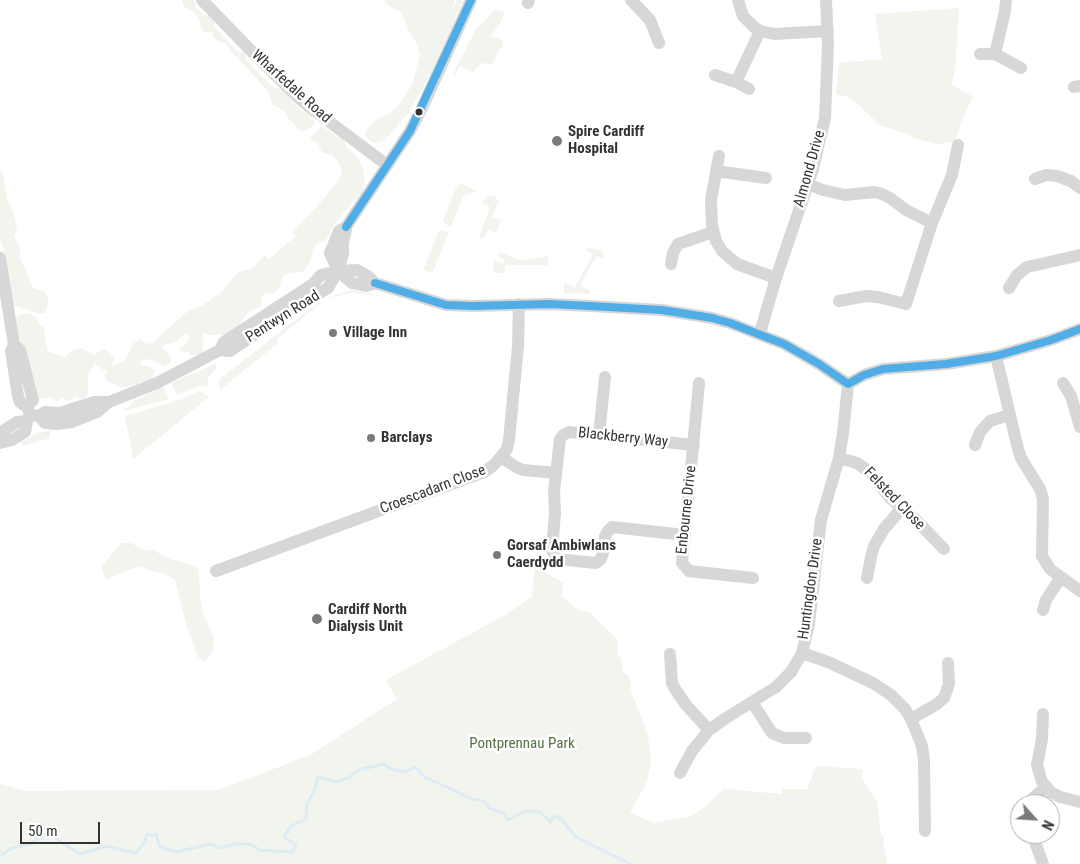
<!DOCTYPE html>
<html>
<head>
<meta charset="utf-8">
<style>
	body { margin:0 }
	#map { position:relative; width:1080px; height:864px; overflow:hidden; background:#fff; font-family:"Roboto Condensed",sans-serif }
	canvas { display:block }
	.north { position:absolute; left:1010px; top:794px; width:50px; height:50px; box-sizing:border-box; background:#fff; border:1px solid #adadad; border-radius:50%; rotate:116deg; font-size:14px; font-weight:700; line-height:20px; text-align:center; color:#333 }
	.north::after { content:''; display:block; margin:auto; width:18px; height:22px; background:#7a7a7a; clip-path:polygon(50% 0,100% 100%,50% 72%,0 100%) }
	.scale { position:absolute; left:20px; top:822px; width:80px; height:22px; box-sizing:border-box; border:2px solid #333; border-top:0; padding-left:6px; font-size:15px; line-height:18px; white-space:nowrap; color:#333; -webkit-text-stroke:4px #fff; paint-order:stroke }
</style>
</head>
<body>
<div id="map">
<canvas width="1080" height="864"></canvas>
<div class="north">N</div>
<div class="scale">50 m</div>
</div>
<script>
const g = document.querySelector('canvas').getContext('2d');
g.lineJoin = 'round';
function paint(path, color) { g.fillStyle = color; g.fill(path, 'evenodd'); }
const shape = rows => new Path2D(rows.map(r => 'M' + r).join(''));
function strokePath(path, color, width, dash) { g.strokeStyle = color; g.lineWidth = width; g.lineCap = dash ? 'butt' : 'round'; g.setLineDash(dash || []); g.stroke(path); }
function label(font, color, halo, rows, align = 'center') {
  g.font = font + ' "Roboto Condensed",sans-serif'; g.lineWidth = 5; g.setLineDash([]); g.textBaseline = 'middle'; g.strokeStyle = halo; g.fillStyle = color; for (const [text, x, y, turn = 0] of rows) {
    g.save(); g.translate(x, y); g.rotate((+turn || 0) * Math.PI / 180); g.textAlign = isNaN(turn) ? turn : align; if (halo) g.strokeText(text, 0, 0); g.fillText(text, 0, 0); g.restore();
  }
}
paint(shape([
	[182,0,193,0,196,3,195,6,204,15,209,16,215,22,214,27,238,52,244,52,246,55,245,58,249,63,274,88,285,90,292,102,302,111,308,110,311,113,315,123,311,127,302,132,288,118,286,112,272,104,269,93,263,86,232,52,226,44,215,39,213,37,212,33,203,31,200,26,200,20,192,10,184,7],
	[384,0,454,0,452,13,457,0,463,0,435,66,409,112,386,139,381,142,373,143,367,138,365,133,367,129,377,119,387,115,398,106,412,85,420,55,416,41,409,31,402,13,386,4],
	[959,8,955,71,951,84,973,97,964,116,955,141,952,143,945,142,944,145,912,138,910,135,876,124,875,120,851,98,836,94,839,63,882,59,875,14],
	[499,10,504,12,504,14,500,24,491,35,502,41,503,45,498,52,492,66,491,64,483,63,472,72,460,66,455,75,453,74,477,27,484,22,493,11],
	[321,126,325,128,337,137,344,139,346,147,357,156,363,169,365,184,362,192,335,223,326,240,314,246,309,264,303,272,289,273,283,276,279,288,274,293,263,294,260,307,248,312,234,332,228,335,210,335,203,333,203,351,200,355,191,355,188,351,183,353,180,351,180,347,183,347,189,339,189,335,186,333,177,341,171,344,167,343,162,347,170,355,171,361,169,364,164,366,150,359,140,361,141,365,151,367,154,371,152,379,145,383,141,381,138,384,122,388,107,381,104,376,108,369,104,370,97,366,95,363,88,374,88,394,85,398,82,399,76,397,69,401,63,398,57,401,49,397,44,399,38,397,35,380,29,376,14,320,18,316,24,313,31,314,36,318,40,326,44,328,47,350,49,352,65,357,72,350,81,348,94,355,101,350,105,349,114,358,112,366,126,360,133,344,140,339,145,344,152,343,187,312,200,307,223,291,238,272,251,269,265,255,269,259,296,236,292,232,321,202,340,178,342,169,338,162,332,155,322,153,318,143,312,141,310,138],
	[0,169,3,175,7,199,14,214,17,229,14,236,20,248,21,253,19,256,33,288,44,291,48,298,47,309,44,313,38,313,13,305,3,248,0,239],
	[460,184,463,184,477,192,464,195,451,226,444,223,443,220,456,188],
	[488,196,494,196,499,201,492,217,501,220,496,233,488,230,485,237,482,238,479,237,490,207,482,203,482,202],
	[441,230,449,232,433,272,423,271,438,232],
	[588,248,602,251,604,255,603,259,596,256,580,286,590,291,590,294,564,293,564,282,575,288,582,274,593,254,586,250],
	[500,253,503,253,522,261,548,256,548,265,506,265,504,273,496,273,493,268,495,261,503,264,504,260,497,256],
	[351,290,380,296,352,293,327,298,276,340,278,343,221,389,219,385,220,379,295,320,316,305,330,297],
	[215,364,217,367,208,378,207,387,199,386,177,395,171,383],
	[163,387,169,399,124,411,123,410,132,405,131,402],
	[200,391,209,397,133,459,125,416,183,399],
	[50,431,50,438,23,446,22,442,38,432],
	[121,543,131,543,142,549,155,551,172,560,194,565,199,570,200,598,203,613,214,639,213,651,209,657,203,661,198,657,187,627,175,580,165,574,150,571,142,566,128,570,108,579,104,576,102,569,103,565],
	[535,566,563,583,562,597,580,611,589,612,618,640,617,654,622,659,623,672,629,676,631,691,648,735,651,762,647,782,630,813,654,823,692,816,707,805,724,789,782,794,782,789,807,789,816,766,863,769,862,779,877,801,881,835,884,835,884,841,883,842,887,864,0,864,0,784,26,791,217,790,240,782,312,754,397,699,386,680,505,615,532,597]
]), '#f1f5ed');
strokePath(shape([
	[0,856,12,848,31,844,42,835,52,833,59,841,80,854,106,846,135,853,143,845,147,835,156,835,160,847,176,852,210,844,221,848,235,844,249,844,260,850,292,852,296,845,284,837,291,826,306,819,307,803,314,792,318,777,337,782,350,777,358,770,384,764,391,769,405,772,415,767,425,777,472,799,483,801,491,809,504,813,508,820,525,811,540,812,550,822,554,816,561,819,576,837,630,864]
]), '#ddebf3', 3);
strokePath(shape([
	[202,0,261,61,303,102,387,165],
	[471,0,423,106,410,131,346,227,339,231,330,253,338,271,352,283,366,286,375,283,446,305,473,306,549,304,590,306,662,310,712,318,730,323,784,344,819,364,848,384],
	[631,0,650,20,659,43],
	[738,0,743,16,754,27,760,31,774,34,828,31],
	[528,3,529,0],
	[980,54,995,54,1005,11,1006,0],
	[995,54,1021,68],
	[715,75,736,82],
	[1074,87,1080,86],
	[749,89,736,82,760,31],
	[719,156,711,200,712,225,716,241,722,251,737,264,776,278],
	[716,171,766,178],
	[1035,179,1046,175,1057,176,1071,181,1080,188],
	[807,184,823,190,845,195,875,192,882,194,890,198,906,210,932,223],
	[0,258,14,345,11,351,18,396,20,402,27,407,30,415],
	[671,264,673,253,678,244,713,232],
	[1009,288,1017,275,1027,267,1080,255],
	[839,301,866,296,878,297,906,304,932,223,952,175,958,145],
	[760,333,776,278,813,169,825,118,828,44,826,0],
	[14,345,20,350,33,400,27,407],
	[220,350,224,342,313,284,321,275,338,271,357,270,369,277,375,283],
	[996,356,1018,449,1021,458,1040,489,1043,499,1042,556,1050,569,1080,591],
	[699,383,682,563,689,571,753,578],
	[1063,383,1071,396,1080,427],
	[848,384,864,375,883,369,946,364,996,356,1051,340,1080,329],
	[33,415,39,416,45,412,60,413,94,402,109,402],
	[39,416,45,423,57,424,72,422,97,412,109,402,157,383,220,350,230,351,289,311,328,288,338,271,343,254,343,243,346,230],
	[0,433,17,422,27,421],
	[599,435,605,377],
	[0,443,12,440,25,432,27,421,30,415],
	[975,445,980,432,990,421,1009,415],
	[501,457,516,467,523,470,556,473],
	[839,458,857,463,871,473,889,497,915,519,944,549],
	[685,535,612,527,608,531,605,536,603,554,600,560,596,563,557,559,552,550,555,513,554,492,560,439,563,435,569,432,694,445],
	[216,571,484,472,494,465,507,449,509,440,518,346,519,304],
	[867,578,871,557,874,546,884,529,901,509],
	[1043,610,1046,600,1061,577],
	[802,653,828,662,873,683,891,695,905,709,911,719,922,746,924,760,925,831],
	[670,654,672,683,675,689,686,705,709,730],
	[752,702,772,733,784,738,806,738],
	[1043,714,1042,739,1037,765,1042,782,1051,792,1060,797,1080,802],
	[911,719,937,704,944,698,949,684,948,663],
	[680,773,692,751,709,730,726,718,776,687,791,672,802,653,809,624,821,520,839,458,843,433,848,384],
	[1030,804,1033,798,1046,787],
	[1032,834,1043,864]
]), '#d7d7d7', 12);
strokePath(shape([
	[346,227,410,131,471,0],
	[375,283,446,305,473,306,549,304,590,306,662,310,712,318,730,323,784,344,819,364,848,384,864,375,883,369,946,364,996,356,1051,340,1080,329]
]), '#50ade5', 8);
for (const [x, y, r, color] of [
	[419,112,4.5,"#333"],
	[557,141,6,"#7a7a7a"],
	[333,333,5,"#7a7a7a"],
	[371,438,5,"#7a7a7a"],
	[497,555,5,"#7a7a7a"],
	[317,619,6,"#7a7a7a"]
]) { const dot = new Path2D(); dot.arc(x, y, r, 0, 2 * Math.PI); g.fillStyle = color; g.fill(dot); strokePath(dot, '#fff', 2); }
label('15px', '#333', '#fff', [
	["Wharfedale Road",291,87,42],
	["Almond Drive",810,169,-74],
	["Pentwyn Road",283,317,-32],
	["Blackberry Way",623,438,6],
	["Croescadarn Close",433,490,-21],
	["Felsted Close",894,499,46],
	["Enbourne Drive",687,510,-84],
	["Huntingdon Drive",811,589,-82]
]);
label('bold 15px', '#333', '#fff', [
	["Spire Cardiff",568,132],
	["Hospital",568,149],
	["Village Inn",343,333],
	["Barclays",381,438],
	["Gorsaf Ambiwlans",507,546],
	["Caerdydd",507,563],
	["Cardiff North",328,610],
	["Dialysis Unit",328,627]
], 'left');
label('15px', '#56703f', '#fff', [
	["Pontprennau Park",522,744]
]);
</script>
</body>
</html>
